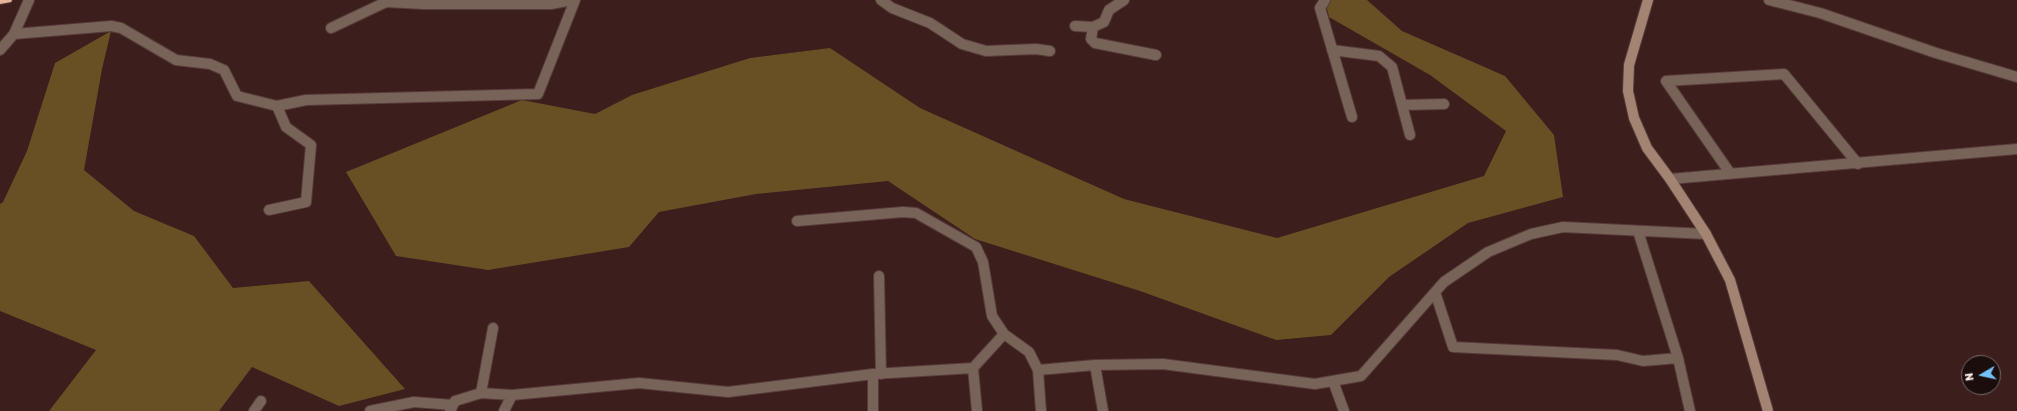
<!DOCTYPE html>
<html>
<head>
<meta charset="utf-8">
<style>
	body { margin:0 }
	#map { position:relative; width:2017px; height:411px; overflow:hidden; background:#3c1e1d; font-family:Rubik,sans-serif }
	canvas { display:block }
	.north { position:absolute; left:1961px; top:355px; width:40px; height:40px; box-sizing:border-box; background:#1a0d0c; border:1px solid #756766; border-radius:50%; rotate:261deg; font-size:11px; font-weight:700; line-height:16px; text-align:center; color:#feedec }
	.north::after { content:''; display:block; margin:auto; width:14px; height:18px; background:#73c1f6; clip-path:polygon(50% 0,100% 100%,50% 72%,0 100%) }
</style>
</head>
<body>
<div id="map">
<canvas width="2017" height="411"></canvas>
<div class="north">N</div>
</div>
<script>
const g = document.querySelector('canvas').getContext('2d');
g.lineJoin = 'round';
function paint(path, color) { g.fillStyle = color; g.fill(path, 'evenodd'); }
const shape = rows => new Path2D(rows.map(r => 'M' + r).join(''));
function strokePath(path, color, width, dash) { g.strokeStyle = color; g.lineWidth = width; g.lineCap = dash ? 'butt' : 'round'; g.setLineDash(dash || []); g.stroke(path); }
paint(shape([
	[1325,0,1367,0,1402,31,1505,76,1554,135,1563,197,1468,223,1389,277,1331,335,1276,340,1140,291,975,239,888,181,756,194,659,212,629,247,488,270,396,256,346,172,522,100,595,114,632,95,750,58,830,48,920,108,1124,199,1277,238,1484,176,1506,131,1430,75,1329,17],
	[111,31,102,69,84,170,134,211,194,236,233,288,309,281,405,389,339,406,252,367,219,411,49,411,96,350,0,311,0,204,3,202,27,151,55,63]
]), '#684f24');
const street = shape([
	[422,0,424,4,551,4,572,0],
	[881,0,892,8,930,23,962,44,986,51,1036,49,1050,51],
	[1124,0,1109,10,1104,22,1093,27,1091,39,1095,43,1156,55],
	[1325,0,1320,8,1352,117],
	[1769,0,1820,13,1936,53,2017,77],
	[1075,26,1093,27],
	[331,28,386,2,424,4],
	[14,34,111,26,121,28,176,60,210,64,224,70,237,96,277,106,306,100,538,94,575,0],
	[0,50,14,34,29,0],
	[1332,50,1379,56,1392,67,1410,135],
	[1402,105,1444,104],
	[1730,173,1666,81,1784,74,1858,164],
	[1670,179,2017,149],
	[269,210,306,202,311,145,286,127,277,106],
	[797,221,903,212,916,213,976,247,983,262,992,316,1004,334],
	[1638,231,1678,358,1690,411],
	[879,276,881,374],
	[1435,292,1453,347,1617,355,1643,361,1678,358],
	[1095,365,1103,411],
	[973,368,977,411],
	[1038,370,1095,365,1163,364,1315,384,1361,376,1444,282,1488,252,1531,234,1563,227,1706,234],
	[873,374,873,411],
	[1333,381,1344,411],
	[481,393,493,328],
	[254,411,261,401],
	[370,411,414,402,453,405],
	[450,411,455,401,481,393,512,395,639,383,728,392,873,374,973,368,1004,334,1029,352,1038,370,1041,411],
	[504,411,512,395]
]);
const secondary = shape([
	[1648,0,1629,65,1628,91,1634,118,1647,148,1670,179,1706,234,1730,280,1768,411]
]);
const highway = shape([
	[0,0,12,0,11,2,0,4,0,0]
]);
strokePath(street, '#573b3a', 12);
strokePath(secondary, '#573b3a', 12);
strokePath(highway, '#573b3a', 2);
strokePath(street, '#776358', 10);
strokePath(secondary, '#a38472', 10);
paint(highway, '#e5b499');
</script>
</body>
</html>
